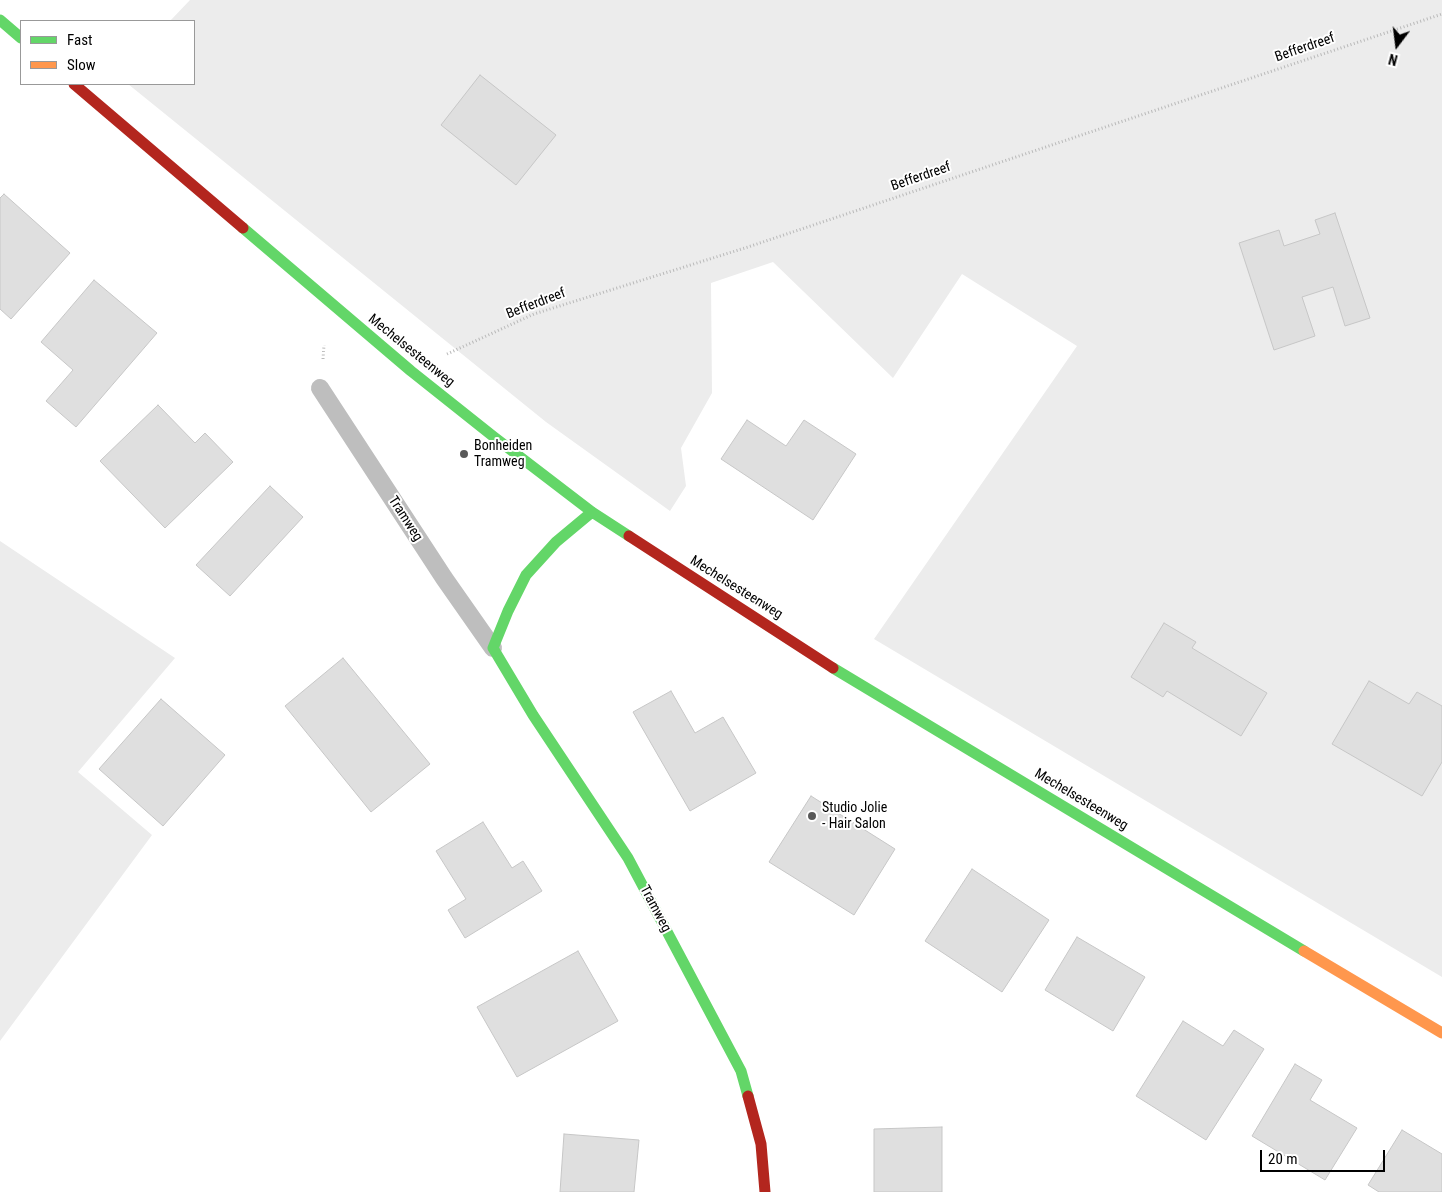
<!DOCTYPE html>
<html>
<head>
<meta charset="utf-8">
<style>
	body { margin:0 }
	#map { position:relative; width:1442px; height:1192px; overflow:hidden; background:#fff; font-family:"Roboto Condensed",sans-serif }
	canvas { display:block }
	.legend { position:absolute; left:20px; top:20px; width:175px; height:65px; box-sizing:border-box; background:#fff; border:1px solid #999; margin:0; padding:6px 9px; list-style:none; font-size:15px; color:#000 }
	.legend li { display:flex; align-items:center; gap:10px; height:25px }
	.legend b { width:25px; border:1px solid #999 }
	.north { position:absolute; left:1372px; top:20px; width:50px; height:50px; -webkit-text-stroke:4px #fff; paint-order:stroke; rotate:195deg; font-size:14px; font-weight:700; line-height:20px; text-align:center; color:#000 }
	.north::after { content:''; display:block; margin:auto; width:18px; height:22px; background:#000; clip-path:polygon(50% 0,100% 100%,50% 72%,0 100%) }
	.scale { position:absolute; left:1260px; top:1150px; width:125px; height:22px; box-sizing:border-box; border:2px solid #000; border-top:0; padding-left:6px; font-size:15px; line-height:18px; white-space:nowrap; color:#000; -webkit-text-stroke:4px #fff; paint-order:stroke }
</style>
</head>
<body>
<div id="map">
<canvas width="1442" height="1192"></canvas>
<ul class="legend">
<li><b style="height:6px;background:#63d668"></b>Fast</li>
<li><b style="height:6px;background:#ff974d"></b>Slow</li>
</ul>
<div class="north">N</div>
<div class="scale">20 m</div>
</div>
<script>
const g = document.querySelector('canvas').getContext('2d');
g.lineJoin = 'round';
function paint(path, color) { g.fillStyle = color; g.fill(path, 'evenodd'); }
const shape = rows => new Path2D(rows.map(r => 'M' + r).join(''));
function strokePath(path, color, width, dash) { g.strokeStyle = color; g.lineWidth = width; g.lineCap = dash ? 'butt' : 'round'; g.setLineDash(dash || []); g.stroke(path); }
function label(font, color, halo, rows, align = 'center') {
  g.font = font + ' "Roboto Condensed",sans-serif'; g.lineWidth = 4; g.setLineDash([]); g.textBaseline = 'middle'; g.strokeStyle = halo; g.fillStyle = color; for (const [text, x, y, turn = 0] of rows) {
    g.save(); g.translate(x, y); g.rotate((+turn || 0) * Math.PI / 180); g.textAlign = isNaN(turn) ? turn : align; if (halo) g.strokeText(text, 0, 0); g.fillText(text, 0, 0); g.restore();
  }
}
paint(shape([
	[190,0,1442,0,1442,977,874,639,1077,346,962,274,893,378,773,262,711,283,712,393,681,448,686,486,670,511,546,422,128,84,194,84,194,21,170,21],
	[0,541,175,658,78,772,152,835,0,1041]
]), '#ececec');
const building = shape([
	[480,75,556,135,516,185,441,125,480,75],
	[4,194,70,253,11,319,0,309,0,198,4,194],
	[1335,213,1370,318,1345,326,1333,287,1302,297,1315,336,1274,350,1239,243,1279,230,1284,246,1320,234,1315,220,1335,213],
	[94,280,157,333,76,427,46,401,73,370,41,342,94,280],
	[158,405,195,443,205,433,233,462,165,528,100,461,158,405],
	[747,420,786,446,804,420,856,454,813,520,721,459,747,420],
	[270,486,303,517,230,596,196,565,270,486],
	[1164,623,1196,642,1192,648,1267,693,1241,736,1167,691,1163,697,1131,677,1164,623],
	[343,658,430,764,371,812,285,706,343,658],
	[1369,681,1409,704,1417,692,1442,706,1442,762,1422,796,1332,744,1369,681],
	[671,691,695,733,723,717,756,773,690,811,633,712,671,691],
	[161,699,225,755,163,826,99,769,161,699],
	[811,796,895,849,854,915,769,862,811,796],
	[483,822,512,868,523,861,542,891,465,938,448,910,466,899,436,851,483,822],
	[972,869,1049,920,1002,992,925,941,972,869],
	[1077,937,1145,977,1113,1031,1045,990,1077,937],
	[578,951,618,1021,517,1077,477,1007,578,951],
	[1183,1021,1223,1046,1234,1030,1264,1049,1206,1140,1136,1096,1183,1021],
	[1295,1064,1322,1080,1310,1100,1357,1128,1325,1180,1252,1136,1295,1064],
	[942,1127,942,1192,874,1192,874,1129,942,1127],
	[1402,1130,1442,1154,1442,1192,1379,1192,1368,1185,1402,1130],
	[564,1134,639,1140,634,1192,560,1192,564,1134]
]);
paint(building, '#dfdfdf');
strokePath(building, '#c7c7c7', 1);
strokePath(shape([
	[447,354,534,314,748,247,1442,14],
	[323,359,324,345]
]), '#b9b9b9', 3, [1, 2.5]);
strokePath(shape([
	[320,388,444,578,493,648]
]), '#bebebe', 18);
strokePath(shape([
	[0,20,21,38],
	[243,228,411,371,494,437,592,512,629,536],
	[592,512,556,542,526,575,508,611,493,648,533,715,628,858,741,1071,748,1096],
	[833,668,1304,951]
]), '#63d668', 11);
strokePath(shape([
	[1304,951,1442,1033]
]), '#ff974d', 11);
strokePath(shape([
	[74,84,243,228],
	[629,536,833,668],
	[748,1096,761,1144,765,1192]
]), '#b3261e', 11);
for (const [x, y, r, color] of [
	[464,454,5,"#595959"],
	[812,816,5,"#595959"]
]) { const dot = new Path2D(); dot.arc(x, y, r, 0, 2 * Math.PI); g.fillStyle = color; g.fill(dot); strokePath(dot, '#fff', 2); }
label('14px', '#000', '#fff', [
	["Befferdreef",1305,48,-19],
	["Befferdreef",921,177,-19],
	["Befferdreef",536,304,-21],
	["Mechelsesteenweg",411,351,39],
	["Tramweg",405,519,57],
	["Mechelsesteenweg",736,588,32],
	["Mechelsesteenweg",1081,800,31],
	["Tramweg",655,909,62]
]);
label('14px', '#000', '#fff', [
	["Bonheiden",474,446],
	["Tramweg",474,462],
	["Studio Jolie",822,808],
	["- Hair Salon",822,824]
], 'left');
</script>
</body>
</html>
